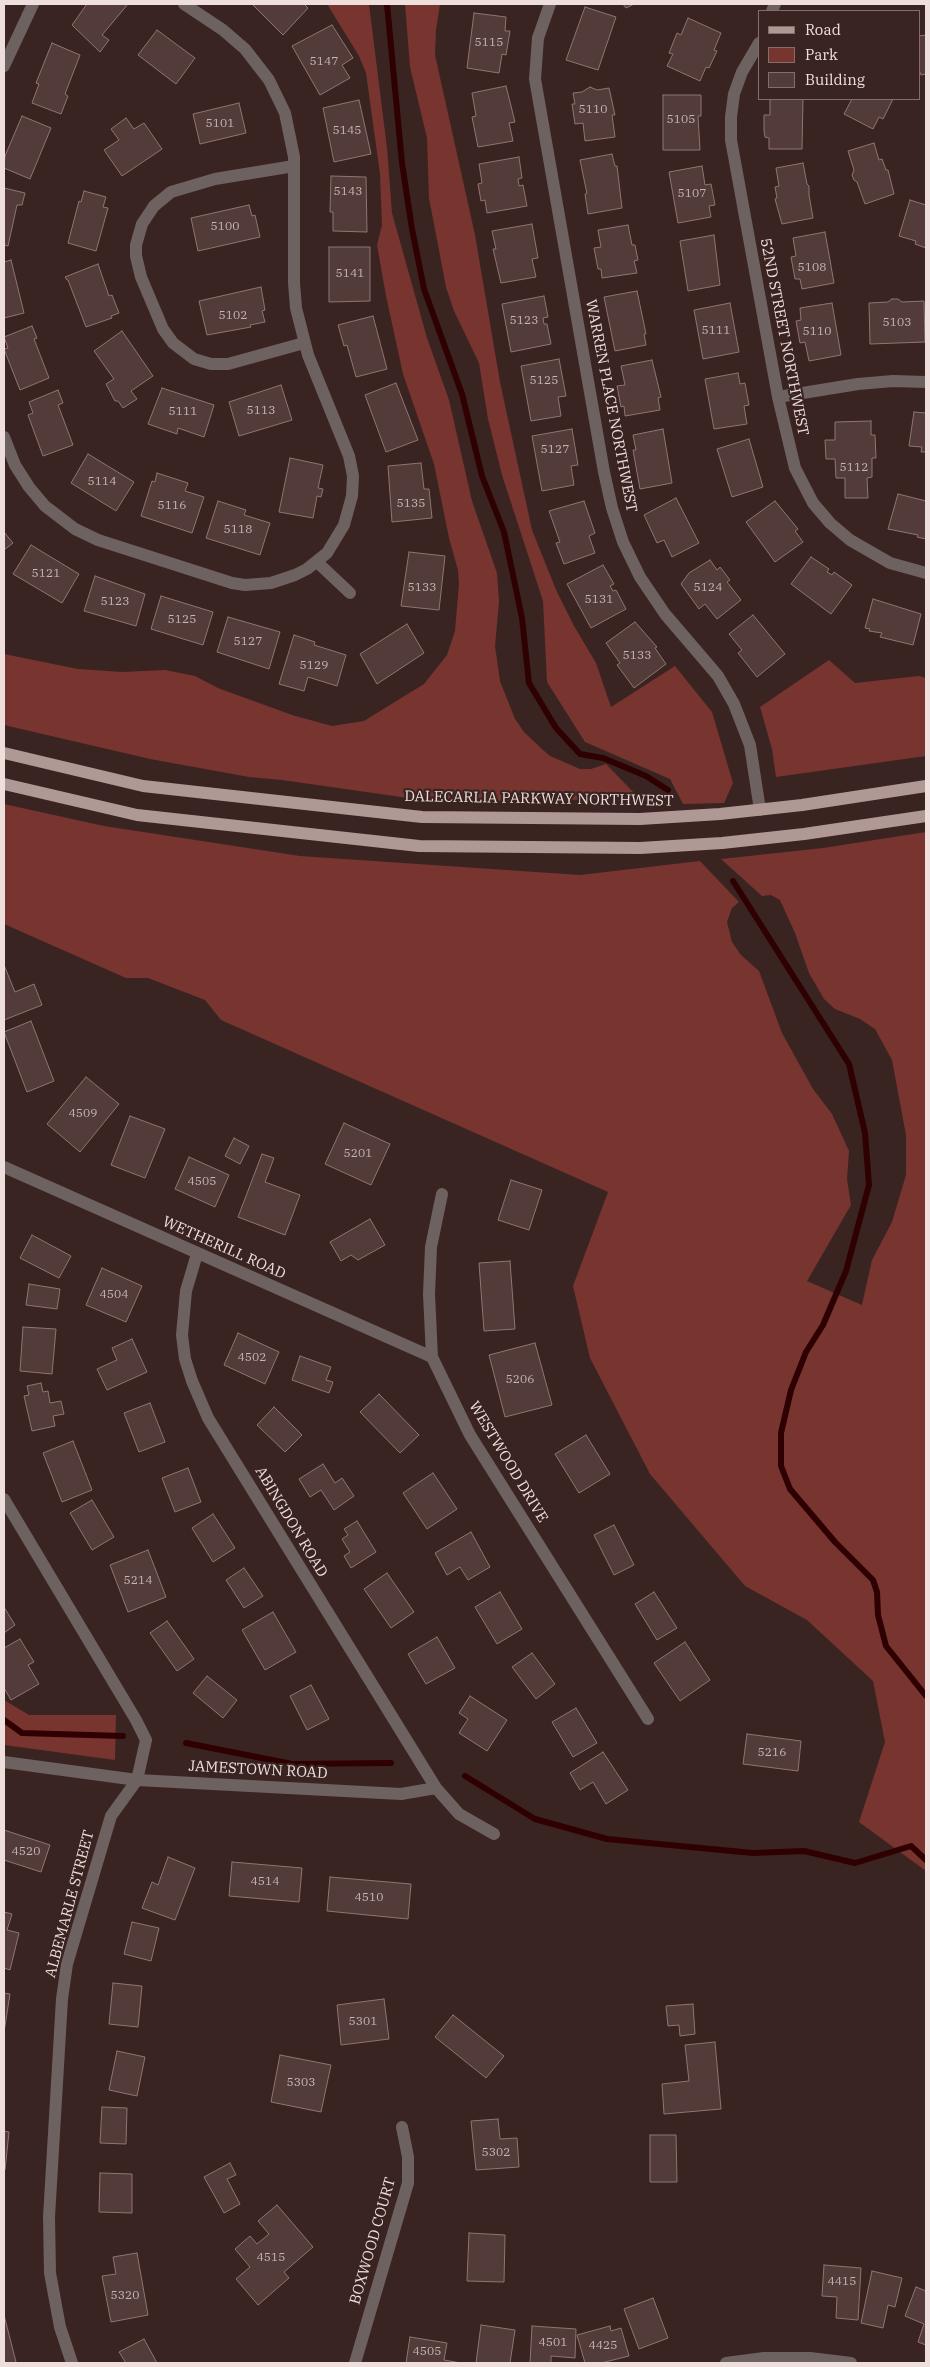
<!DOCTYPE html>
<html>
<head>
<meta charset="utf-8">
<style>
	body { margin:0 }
	#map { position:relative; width:930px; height:2367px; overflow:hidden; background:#3a2422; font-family:"IBM Plex Serif",serif }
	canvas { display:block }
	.frame { position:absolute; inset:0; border:5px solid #eedfdd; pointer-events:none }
	.legend { position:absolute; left:758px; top:10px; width:162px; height:90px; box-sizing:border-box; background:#3a2422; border:1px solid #826f6d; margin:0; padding:6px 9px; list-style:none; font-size:15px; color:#eedfdd }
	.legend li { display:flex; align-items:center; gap:10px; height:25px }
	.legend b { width:25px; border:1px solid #826f6d }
</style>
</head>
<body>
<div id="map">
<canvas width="930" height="2367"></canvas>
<div class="frame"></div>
<ul class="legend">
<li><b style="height:6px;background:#b09895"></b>Road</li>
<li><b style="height:14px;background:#78342f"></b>Park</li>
<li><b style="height:14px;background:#523b38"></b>Building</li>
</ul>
</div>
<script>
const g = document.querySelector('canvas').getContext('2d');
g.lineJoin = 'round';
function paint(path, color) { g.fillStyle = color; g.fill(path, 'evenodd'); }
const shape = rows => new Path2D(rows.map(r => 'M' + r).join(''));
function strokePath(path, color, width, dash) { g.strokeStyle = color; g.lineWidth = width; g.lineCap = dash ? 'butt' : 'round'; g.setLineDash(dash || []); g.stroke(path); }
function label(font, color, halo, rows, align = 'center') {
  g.font = font + ' "IBM Plex Serif",serif'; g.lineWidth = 4.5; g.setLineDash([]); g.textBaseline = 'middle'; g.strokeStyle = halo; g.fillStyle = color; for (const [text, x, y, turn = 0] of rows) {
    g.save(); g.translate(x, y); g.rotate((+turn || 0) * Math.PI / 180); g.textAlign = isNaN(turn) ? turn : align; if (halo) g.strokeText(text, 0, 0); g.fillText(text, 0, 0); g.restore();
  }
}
paint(shape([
	[327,4,369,4,387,148,392,213,427,338,449,400,472,501,497,573,499,602,495,646,500,681,515,719,524,732,543,750,550,756,580,769,591,769,606,764,637,796,572,800,538,798,507,802,408,798,282,780,249,777,150,759,4,725,4,654,78,669,122,672,165,670,195,676,218,688,292,715,332,726,364,721,424,684,447,655,455,631,459,584,458,570,449,538,434,464,403,374,386,296,377,245,382,225,380,174,366,73,359,56],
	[405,4,440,4,436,30,435,55,475,235,500,382,532,530,557,592,574,626,596,663,611,707,675,666,712,712,733,783,724,803,683,804,670,779,585,742,547,682,543,601,502,475,488,419,479,363,454,311,446,287,429,198,427,138,410,67],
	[829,660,855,683,919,676,926,678,926,756,776,777,772,749,760,707],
	[4,804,104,826,300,856,580,875,700,861,739,902,732,908,727,922,732,942,741,955,759,971,782,1033,813,1089,832,1114,849,1151,847,1179,851,1205,807,1281,862,1305,872,1260,892,1222,906,1175,906,1135,892,1060,875,1029,860,1019,835,1009,824,999,809,973,795,933,780,900,771,895,762,896,721,859,823,848,926,832,926,1871,859,1822,885,1742,873,1681,807,1620,745,1586,650,1474,590,1358,573,1286,608,1192,221,1020,205,1000,148,978,126,978,4,924],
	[4,1700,29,1715,116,1715,115,1760,4,1745]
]), '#78342f');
strokePath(shape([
	[387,4,402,163,412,229,424,289,462,394,482,476,504,532,522,618,529,683,556,728,580,754,603,758,646,776,668,790],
	[733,881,849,1064,865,1133,869,1185,846,1271,823,1325,806,1352,791,1390,781,1433,781,1466,790,1489,835,1542,873,1580,877,1592,878,1615,886,1646,926,1696],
	[4,1720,22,1733,123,1736],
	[186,1743,292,1764,391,1763],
	[465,1776,535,1819,607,1839,753,1853,804,1851,855,1863,911,1846,926,1860]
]), '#2e0002', 6);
const building = shape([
	[87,4,128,4,102,35,109,40,100,52,72,25,87,4],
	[252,4,304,4,308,8,283,35,252,4],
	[623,4,634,4,626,8,623,4],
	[585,7,616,17,598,70,566,60,585,7],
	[474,13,506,17,505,31,510,31,506,55,502,54,499,73,467,68,474,13],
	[688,18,721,33,714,50,717,51,709,68,706,67,700,81,667,66,673,54,669,53,677,33,681,35,688,18],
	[332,25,353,58,342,65,350,78,320,95,292,46,332,25],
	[157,30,195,58,176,84,138,55,157,30],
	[926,35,926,74,921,75,919,70,919,36,926,35],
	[52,43,80,55,65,94,68,96,61,114,32,103,39,84,36,83,52,43],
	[506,86,515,122,509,123,513,141,478,147,472,117,476,116,472,93,506,86],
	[590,87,597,90,609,88,615,115,612,115,615,137,585,141,583,123,575,124,572,104,575,104,573,93,582,92,590,87],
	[663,95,701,95,701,116,698,116,700,150,663,150,663,95],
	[770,99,803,99,802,149,769,149,769,138,765,137,764,130,764,115,770,115,770,99],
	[852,99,893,99,883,119,879,117,873,129,844,114,852,99],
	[359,100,371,154,334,162,323,108,359,100],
	[239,103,246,133,200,144,193,114,239,103],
	[22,116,51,128,30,179,4,168,5,156,22,116],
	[126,118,134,129,144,123,162,149,122,176,104,150,119,140,111,129,126,118],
	[874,143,879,160,882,159,886,170,888,170,894,194,865,204,857,182,854,180,852,175,854,170,848,151,874,143],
	[612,154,615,166,617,166,622,208,588,214,585,194,587,193,586,189,580,160,612,154],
	[519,157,522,178,518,179,519,186,523,185,527,206,487,213,485,200,481,201,478,184,482,183,479,164,519,157],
	[803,163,807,184,809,186,809,195,813,218,782,224,775,199,777,198,775,187,779,186,776,168,803,163],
	[702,166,705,185,711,184,715,205,709,206,711,217,678,223,669,172,702,166],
	[331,176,366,177,367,232,333,231,333,212,330,212,331,176],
	[4,188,25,193,22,205,17,205,8,246,4,245,4,188],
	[84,191,106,197,103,207,108,208,96,251,68,243,79,201,81,202,84,191],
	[910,200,926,205,926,248,915,244,916,241,899,236,910,200],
	[249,205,252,216,255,215,260,237,198,251,191,218,249,205],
	[532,224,538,258,532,259,536,277,501,283,493,249,496,249,492,231,532,224],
	[628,225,632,245,635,245,638,260,634,261,637,273,602,278,601,269,598,269,594,248,601,247,598,230,628,225],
	[825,232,834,283,802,289,800,279,795,279,791,257,796,256,793,238,825,232],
	[714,235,720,285,688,291,680,241,714,235],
	[329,247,370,247,370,301,329,302,329,247],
	[11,260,24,313,4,318,4,262,11,260],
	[98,264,109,296,112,295,119,313,111,316,112,318,86,327,68,280,67,280,65,277,98,264],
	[261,287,265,310,262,311,265,322,250,325,251,327,207,335,199,301,261,287],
	[637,291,646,334,644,334,646,345,615,351,604,297,637,291],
	[544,296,548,317,543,318,544,324,547,324,551,344,511,352,502,304,544,296],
	[892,299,898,299,902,302,924,301,925,342,870,344,869,303,888,302,892,299],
	[730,303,739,352,703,359,694,310,730,303],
	[832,303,841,355,809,361,805,342,800,343,796,321,801,320,800,308,832,303],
	[373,316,387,369,356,377,347,345,344,346,338,325,373,316],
	[32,326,37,338,34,339,49,378,20,390,4,349,8,348,4,337,32,326],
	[122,331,153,376,131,391,137,399,123,408,118,401,115,401,106,384,114,379,94,351,122,331],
	[559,359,566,396,558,397,561,416,531,421,521,366,559,359],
	[652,360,661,397,658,398,660,410,625,416,624,406,621,407,617,386,625,385,621,366,652,360],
	[738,373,740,384,745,383,749,405,744,406,747,424,714,429,705,379,738,373],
	[396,383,418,440,386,452,365,395,396,383],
	[281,385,292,420,239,436,229,402,281,385],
	[162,388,214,405,204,437,178,428,177,434,148,424,162,388],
	[58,390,63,403,58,405,73,445,43,456,28,415,33,413,29,402,58,390],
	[914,412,926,413,926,452,921,452,922,447,909,446,914,412],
	[871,421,871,435,875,435,876,458,872,458,872,477,867,478,868,498,845,498,845,478,836,478,835,459,826,459,825,440,835,440,835,422,871,421],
	[572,429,578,465,571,466,574,485,542,491,532,436,572,429],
	[663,429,672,483,640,489,633,450,636,450,633,435,663,429],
	[749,439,763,487,732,497,717,449,749,439],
	[88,454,134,482,116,511,71,483,88,454],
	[290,458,323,465,318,488,323,489,321,497,317,496,313,518,279,512,290,458],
	[421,463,424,489,429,489,432,518,392,522,388,466,421,463],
	[157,473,188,483,185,491,204,497,192,533,141,516,152,481,155,482,157,473],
	[898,494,926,501,926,539,917,537,918,535,888,529,898,494],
	[676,498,699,543,672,557,664,540,657,543,644,515,676,498],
	[218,501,246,510,244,515,270,523,260,555,206,538,218,501],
	[584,501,595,533,589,536,595,553,564,564,556,543,560,542,549,511,584,501],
	[775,501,798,529,795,531,803,542,775,562,746,522,775,501],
	[4,532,13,543,4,550,4,532],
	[31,545,79,574,62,603,13,574,31,545],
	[409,552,445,556,439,610,401,606,409,552],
	[811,557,829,569,827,572,832,575,834,572,852,585,831,614,791,584,811,557],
	[710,560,717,570,720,567,730,580,727,582,741,600,717,619,705,604,699,609,681,584,689,573,710,560],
	[603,565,614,584,610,586,613,591,616,590,626,609,591,628,567,584,603,565],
	[95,576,145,594,136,626,84,611,95,576],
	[161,596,213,612,203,645,151,629,161,596],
	[873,599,921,614,913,645,880,637,882,633,869,631,870,629,865,628,873,599],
	[753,615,785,654,757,677,738,653,742,650,729,634,753,615],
	[228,617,280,632,269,669,217,652,228,617],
	[635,622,657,647,655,648,666,664,634,688,617,665,620,663,606,643,635,622],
	[407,624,424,653,377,684,360,654,407,624],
	[294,635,315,642,314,645,346,655,337,686,308,677,304,691,279,684,294,635],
	[4,965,15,992,34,984,42,1005,4,1020,4,965],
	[31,1021,54,1081,27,1092,4,1032,31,1021],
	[86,1077,119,1104,80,1152,47,1124,86,1077],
	[130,1116,165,1129,145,1178,111,1165,130,1116],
	[344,1123,390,1144,371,1185,325,1164,344,1123],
	[234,1138,249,1146,240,1164,225,1156,234,1138],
	[262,1154,274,1158,265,1182,300,1195,285,1235,238,1217,262,1154],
	[189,1157,229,1175,215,1207,175,1189,189,1157],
	[511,1180,542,1190,529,1230,498,1220,511,1180],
	[370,1219,385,1245,358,1260,351,1255,341,1261,330,1242,370,1219],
	[32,1235,71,1256,59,1278,20,1258,32,1235],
	[510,1261,515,1329,484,1331,479,1263,510,1261],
	[102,1268,142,1286,126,1322,86,1305,102,1268],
	[29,1284,60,1289,57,1309,26,1305,29,1284],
	[23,1327,56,1329,52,1374,20,1371,23,1327],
	[238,1333,279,1352,265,1384,224,1365,238,1333],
	[132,1339,147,1372,107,1390,97,1369,117,1360,112,1348,132,1339],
	[535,1343,552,1405,505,1417,489,1355,535,1343],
	[300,1356,331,1367,326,1380,333,1382,329,1393,292,1380,300,1356],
	[41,1383,43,1392,48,1391,50,1403,61,1401,64,1414,53,1416,55,1426,32,1431,24,1396,29,1395,27,1386,41,1383],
	[379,1394,419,1435,400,1453,360,1412,379,1394],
	[150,1403,165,1442,139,1452,124,1413,150,1403],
	[274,1407,302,1435,285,1452,257,1425,274,1407],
	[586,1435,610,1474,579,1493,555,1454,586,1435],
	[73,1441,92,1490,62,1502,43,1453,73,1441],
	[323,1464,335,1483,342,1478,354,1496,334,1510,321,1490,310,1497,299,1479,323,1464],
	[188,1468,201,1502,175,1512,162,1478,188,1468],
	[433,1473,457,1509,427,1529,403,1493,433,1473],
	[92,1500,114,1537,92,1550,70,1513,92,1500],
	[213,1514,235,1548,213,1562,192,1528,213,1514],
	[357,1521,376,1552,351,1568,344,1556,350,1552,342,1539,348,1535,344,1529,357,1521],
	[614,1525,634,1565,614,1575,594,1535,614,1525],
	[471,1532,490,1567,468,1580,460,1567,447,1575,435,1553,471,1532],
	[148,1550,166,1597,128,1612,110,1565,148,1550],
	[244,1568,263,1596,244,1608,226,1580,244,1568],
	[387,1573,414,1612,391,1628,364,1589,387,1573],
	[500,1592,522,1629,497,1644,475,1607,500,1592],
	[654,1592,677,1628,657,1640,635,1604,654,1592],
	[4,1607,15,1625,4,1633,4,1607],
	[273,1612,296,1652,265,1670,242,1630,273,1612],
	[167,1621,194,1659,177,1671,150,1633,167,1621],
	[437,1637,455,1668,426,1684,408,1654,437,1637],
	[20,1639,34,1662,28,1665,39,1684,11,1700,4,1688,4,1648,20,1639],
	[685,1642,710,1680,680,1701,654,1663,685,1642],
	[532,1653,555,1684,536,1699,512,1667,532,1653],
	[207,1676,237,1700,223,1718,193,1693,207,1676],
	[311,1685,329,1719,307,1730,290,1696,311,1685],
	[470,1696,507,1720,487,1751,459,1733,468,1719,459,1713,470,1696],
	[576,1708,597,1743,573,1757,552,1722,576,1708],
	[747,1734,801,1741,798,1771,743,1764,747,1734],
	[603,1752,628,1790,606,1804,593,1782,580,1790,570,1773,603,1752],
	[4,1830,50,1845,41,1872,4,1860,4,1830],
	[168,1857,195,1868,175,1920,142,1908,152,1882,158,1885,168,1857],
	[232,1862,302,1868,299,1902,229,1896,232,1862],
	[330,1877,411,1884,408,1919,327,1911,330,1877],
	[4,1912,12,1914,7,1930,19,1933,10,1970,4,1968,4,1912],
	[132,1922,159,1928,151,1961,124,1954,132,1922],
	[113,1983,142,1986,138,2027,109,2024,113,1983],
	[4,1993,10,1994,4,2032,4,1993],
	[384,1999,389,2039,341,2045,337,2005,384,1999],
	[693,2004,695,2034,680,2036,679,2025,668,2026,666,2006,693,2004],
	[453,2015,504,2056,486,2078,435,2037,453,2015],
	[715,2042,721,2109,664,2114,662,2084,689,2081,685,2045,715,2042],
	[117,2051,145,2057,137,2096,109,2090,117,2051],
	[280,2055,331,2065,321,2112,271,2102,280,2055],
	[102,2107,127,2108,126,2144,100,2143,102,2107],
	[498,2119,500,2139,517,2138,519,2167,476,2170,471,2121,498,2119],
	[4,2131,9,2132,5,2170,4,2169,4,2131],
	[650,2135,676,2135,677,2182,650,2182,650,2135],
	[230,2163,236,2175,227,2179,240,2204,224,2213,204,2177,230,2163],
	[100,2173,132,2174,132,2213,99,2212,100,2173],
	[277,2205,313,2247,284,2272,289,2278,258,2305,236,2279,250,2267,235,2249,250,2236,257,2244,269,2234,258,2221,277,2205],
	[469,2233,505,2235,504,2282,467,2281,469,2233],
	[137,2253,148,2315,111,2322,102,2276,116,2274,113,2257,137,2253],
	[824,2265,861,2268,858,2320,836,2318,837,2297,822,2296,824,2265],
	[872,2271,902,2278,895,2307,888,2305,883,2328,861,2323,872,2271],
	[916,2287,926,2291,926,2345,918,2342,924,2324,905,2316,916,2287],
	[653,2298,668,2338,639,2349,624,2309,653,2298],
	[4,2315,16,2362,11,2363,4,2363,4,2315],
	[481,2325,515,2330,510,2363,476,2363,481,2325],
	[532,2326,576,2329,575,2358,551,2356,551,2363,530,2363,532,2326],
	[610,2326,611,2331,621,2328,629,2356,601,2363,585,2363,577,2335,610,2326],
	[410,2337,447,2343,444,2360,461,2363,406,2363,410,2337],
	[144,2339,157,2363,126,2363,119,2352,144,2339]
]);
paint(building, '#523b38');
strokePath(building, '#907572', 1);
strokePath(shape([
	[550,4,538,38,535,79,604,472,612,508,623,542,640,577,665,614,718,676,734,704,750,745,760,810],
	[772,11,775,4],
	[759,43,742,72,734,94,731,117,731,140,778,397,795,468,813,503,830,523,850,540,890,563,926,573],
	[4,66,33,4],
	[294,166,215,179,171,192,154,206,142,224,136,245,136,256,141,277,163,329,173,343,194,359,211,364,228,364,304,343],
	[778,397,858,384,893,381,926,382],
	[4,437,15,465,29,487,45,506,75,529,98,540,232,583,245,585,271,583,295,575,307,569,327,553,344,525,352,496,353,476,349,456,308,355,296,308,294,283,294,157,285,113,269,80,245,49,223,30,184,4],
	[317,562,350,593],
	[4,1167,432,1357],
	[442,1194,431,1247,429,1294,432,1357,470,1435,648,1719],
	[197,1254,186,1291,182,1335,185,1359,192,1381,208,1418,436,1788,459,1814,494,1834],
	[4,1499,136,1720,146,1740,137,1780,111,1816,67,1964,62,1999,49,2217,50,2273,60,2327,72,2363],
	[4,1762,137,1780,401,1794,436,1788],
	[355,2363,408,2183,408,2157,402,2127],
	[726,2363,764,2358,810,2358,851,2363]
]), '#6d6260', 12);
strokePath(shape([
	[4,753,143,786,422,817,640,819,720,814,802,805,926,786],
	[4,784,137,815,419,846,640,848,722,843,804,834,926,816]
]), '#b09895', 12);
label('12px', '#c7b6b4', null, [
	["5115",489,43],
	["5147",324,62],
	["5110",593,110],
	["5105",681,120],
	["5101",220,124],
	["5145",347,131],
	["5143",348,192],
	["5107",692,194],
	["5100",225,227],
	["5108",812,268],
	["5141",350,274],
	["5102",233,316],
	["5123",524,321],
	["5103",897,323],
	["5111",716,331],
	["5110",817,332],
	["5125",544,381],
	["5113",261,411],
	["5111",183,412],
	["5127",555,450],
	["5112",854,468],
	["5114",102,482],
	["5135",411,504],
	["5116",172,506],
	["5118",238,530],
	["5121",46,574],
	["5133",422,588],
	["5124",708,588],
	["5131",599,600],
	["5123",115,602],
	["5125",182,620],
	["5127",248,642],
	["5133",637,656],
	["5129",314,666],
	["4509",83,1114],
	["5201",358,1154],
	["4505",202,1182],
	["4504",114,1295],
	["4502",252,1358],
	["5206",520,1380],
	["5214",138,1581],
	["5216",772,1753],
	["4520",26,1852],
	["4514",265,1882],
	["4510",369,1898],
	["5301",363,2022],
	["5303",301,2083],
	["5302",496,2153],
	["4515",271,2258],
	["4415",842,2282],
	["5320",125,2296],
	["4501",553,2343],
	["4425",603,2346],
	["4505",427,2352]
]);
label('15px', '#eedfdd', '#3a2422', [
	["52ND STREET NORTHWEST",784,337,79],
	["WARREN PLACE NORTHWEST",611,406,79],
	["DALECARLIA PARKWAY NORTHWEST",539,799,1],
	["WETHERILL ROAD",224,1248,24],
	["WESTWOOD DRIVE",508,1462,59],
	["ABINGDON ROAD",291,1522,59],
	["JAMESTOWN ROAD",258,1770,3],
	["ALBEMARLE STREET",70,1904,-75],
	["BOXWOOD COURT",373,2241,-74]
]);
</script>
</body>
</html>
